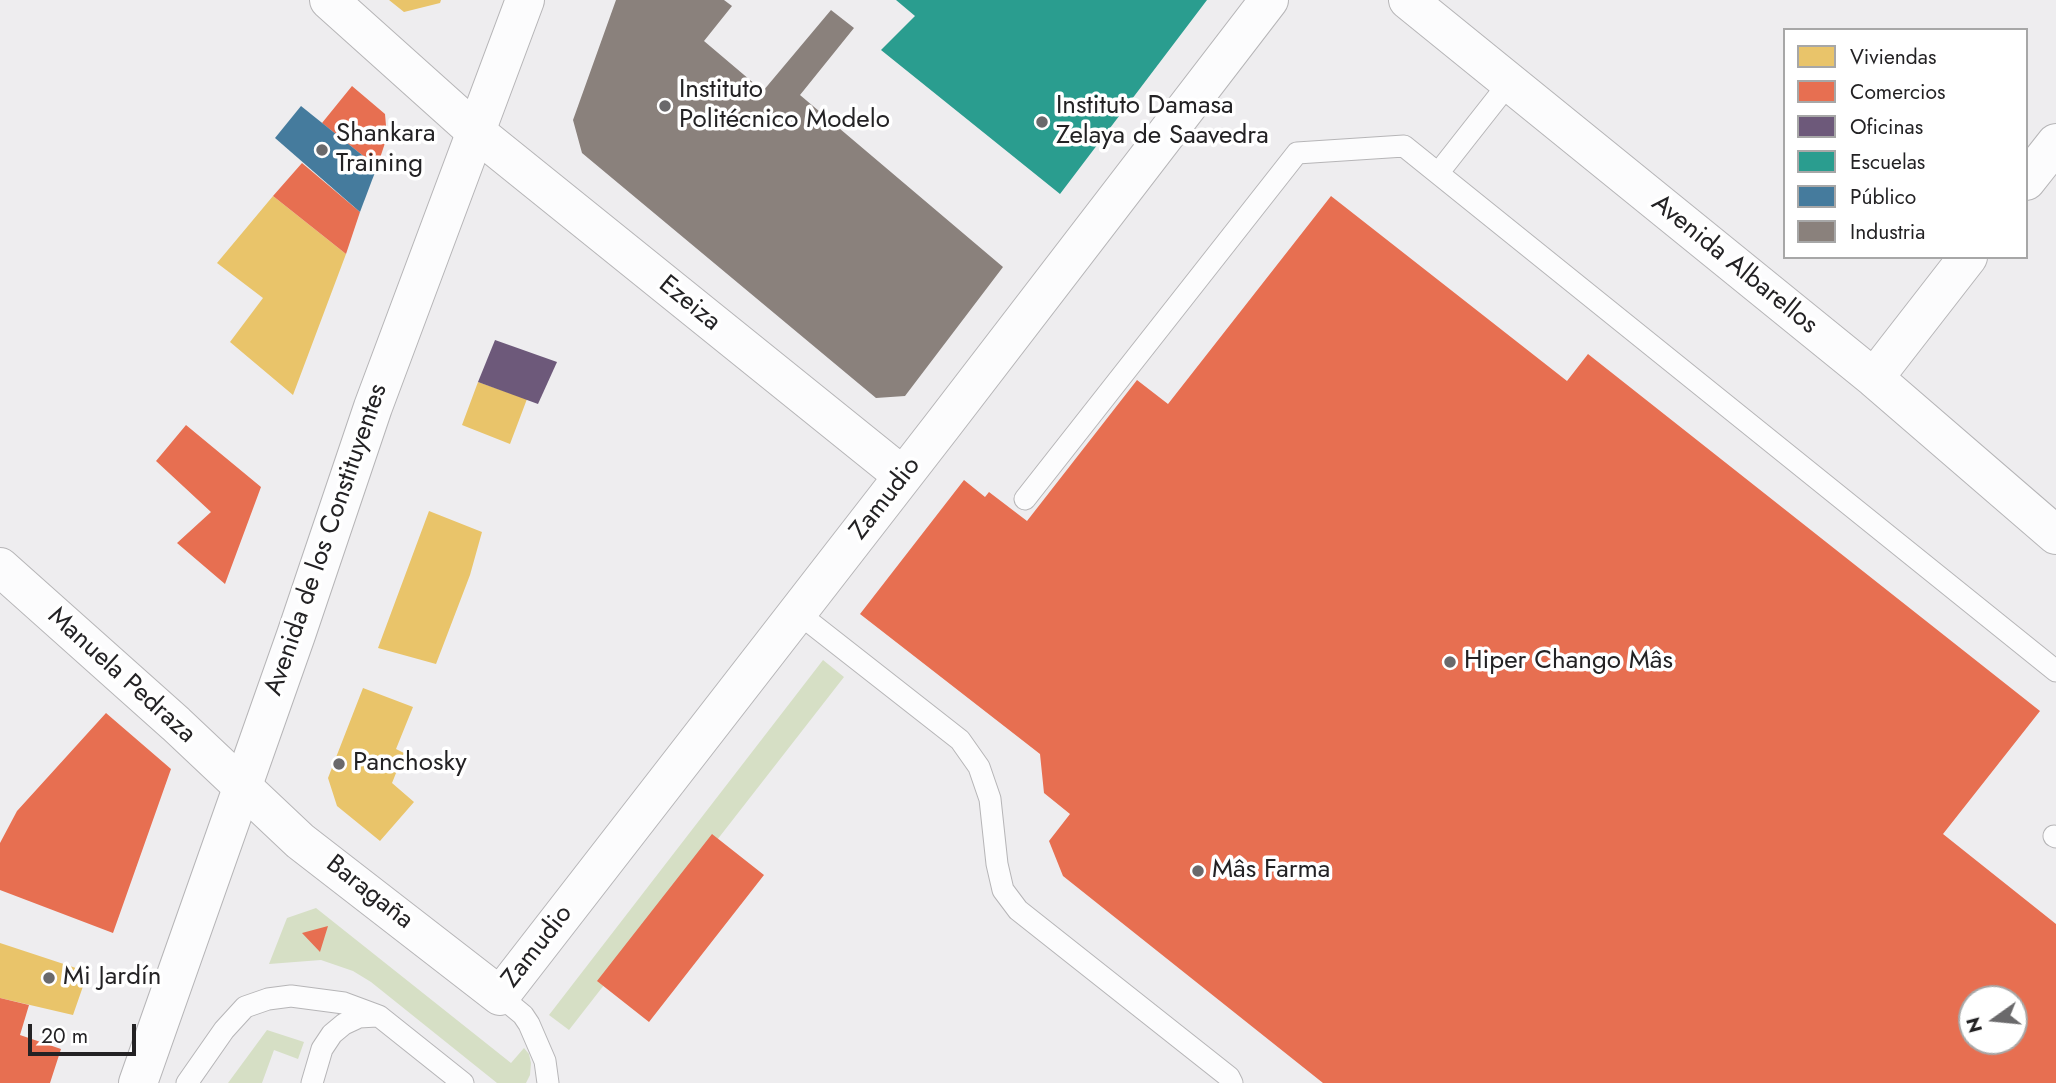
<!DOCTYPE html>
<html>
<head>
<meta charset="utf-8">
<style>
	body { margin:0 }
	#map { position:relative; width:2056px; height:1083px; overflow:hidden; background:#eeedef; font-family:Jost,sans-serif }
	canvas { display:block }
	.legend { position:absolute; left:1783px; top:28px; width:245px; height:231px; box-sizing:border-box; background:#fff; border:2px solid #a7a7a7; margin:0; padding:9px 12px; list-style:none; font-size:21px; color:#232224 }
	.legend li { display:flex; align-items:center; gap:14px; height:35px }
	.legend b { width:35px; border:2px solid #a7a7a7 }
	.north { position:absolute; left:1958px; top:985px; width:70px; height:70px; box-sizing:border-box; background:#fff; border:2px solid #a7a7a7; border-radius:50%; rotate:255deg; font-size:19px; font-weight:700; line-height:28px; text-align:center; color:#232224 }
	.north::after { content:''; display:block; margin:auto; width:24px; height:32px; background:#6a696b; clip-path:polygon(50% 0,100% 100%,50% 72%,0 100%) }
	.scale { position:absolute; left:28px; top:1024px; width:108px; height:32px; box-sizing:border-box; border:4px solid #232224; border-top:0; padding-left:9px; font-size:21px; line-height:24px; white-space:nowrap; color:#232224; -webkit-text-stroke:5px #fff; paint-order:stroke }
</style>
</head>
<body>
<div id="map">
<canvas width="2056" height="1083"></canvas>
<ul class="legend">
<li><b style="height:19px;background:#e9c46a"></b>Viviendas</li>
<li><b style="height:19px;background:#e76f51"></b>Comercios</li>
<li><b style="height:19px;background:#6d597a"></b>Oficinas</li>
<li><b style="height:19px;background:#2a9d8f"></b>Escuelas</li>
<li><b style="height:19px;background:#457b9d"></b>Público</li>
<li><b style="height:19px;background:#8a817c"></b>Industria</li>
</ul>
<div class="north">N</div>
<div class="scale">20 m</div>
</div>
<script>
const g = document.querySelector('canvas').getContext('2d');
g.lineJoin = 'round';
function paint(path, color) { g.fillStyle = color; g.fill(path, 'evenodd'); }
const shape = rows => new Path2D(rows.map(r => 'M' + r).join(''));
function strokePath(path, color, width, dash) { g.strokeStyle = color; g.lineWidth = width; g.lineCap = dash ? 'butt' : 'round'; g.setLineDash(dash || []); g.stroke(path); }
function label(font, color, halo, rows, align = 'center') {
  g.font = font + ' Jost,sans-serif'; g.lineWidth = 7; g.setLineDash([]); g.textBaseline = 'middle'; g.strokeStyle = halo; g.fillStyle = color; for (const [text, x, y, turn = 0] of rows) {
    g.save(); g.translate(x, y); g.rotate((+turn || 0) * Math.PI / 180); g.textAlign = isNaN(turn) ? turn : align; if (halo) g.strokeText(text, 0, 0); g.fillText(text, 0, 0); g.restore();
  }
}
paint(shape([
	[823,660,844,677,569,1030,549,1015],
	[316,908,511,1063,524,1048,529,1054,531,1063,530,1075,526,1083,497,1083,371,982,353,971,321,960,269,964,287,918],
	[267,1030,304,1042,298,1059,274,1050,262,1083,228,1083]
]), '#d6dfc5');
paint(shape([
	[389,0,441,0,440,3,404,12],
	[273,196,346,254,293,395,230,342,263,298,217,263],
	[478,382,527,399,510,444,462,425],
	[429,511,482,532,470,575,436,664,378,648],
	[363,688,413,707,396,749,404,753,392,783,414,802,380,841,337,806,328,778],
	[0,943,88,972,73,1015,0,998]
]), '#e9c46a');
paint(shape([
	[352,86,385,114,387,137,377,167,322,123],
	[302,163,360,212,346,254,273,196],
	[1331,196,1567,381,1588,354,2040,711,1943,834,2056,924,2056,1083,1323,1083,1063,876,1049,841,1070,814,1044,793,1040,754,860,614,964,480,985,497,989,492,1027,521,1137,380,1168,404],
	[1972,999,2014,999,2014,1041,1972,1041],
	[186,425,261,487,225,584,177,543,211,512,156,461],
	[106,713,171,769,113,933,0,890,0,843,17,811],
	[712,834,764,875,649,1022,597,981],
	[328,926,320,952,302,933],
	[0,998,29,1005,20,1035,61,1049,50,1083,0,1083]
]), '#e76f51');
paint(shape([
	[495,340,557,362,538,404,478,382]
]), '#6d597a');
paint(shape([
	[896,0,1207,0,1060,194,881,50,915,16]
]), '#2a9d8f');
paint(shape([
	[301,106,377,167,360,212,275,138]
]), '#457b9d');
paint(shape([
	[616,0,724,0,732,6,704,41,763,91,831,10,854,28,800,95,1003,267,905,396,876,398,582,153,573,120]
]), '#8a817c');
const service = shape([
	[1439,172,1509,83],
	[1025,499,1297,153,1404,146,2056,671],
	[798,613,960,740,979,767,990,799,997,864,1003,890,1018,910,1229,1077,1232,1083],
	[2054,836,2056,837],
	[500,996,523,1015,529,1024,545,1061,548,1083],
	[187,1083,224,1030,245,1007,268,999,291,996,344,1003,379,1016,463,1083],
	[312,1083,322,1049,332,1034,344,1024,359,1017,377,1016]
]);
const minor = shape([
	[329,0,475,131,903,476],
	[0,567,176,724,300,841,500,996,942,426,1269,0]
]);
const tertiary = shape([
	[1408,0,1874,378,2056,535],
	[2026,181,2056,143],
	[1874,378,1968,257]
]);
const secondary = shape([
	[138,1083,296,635,373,407,525,0]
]);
strokePath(service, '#b6b5b7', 23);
strokePath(minor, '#b6b5b7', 40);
strokePath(tertiary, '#b6b5b7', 40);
strokePath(secondary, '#b6b5b7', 40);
strokePath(service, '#fcfcfd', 21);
strokePath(minor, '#fcfcfd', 38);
strokePath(tertiary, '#fcfcfd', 38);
strokePath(secondary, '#fcfcfd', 38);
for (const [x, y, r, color] of [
	[665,106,7,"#6a696b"],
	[1042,122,7,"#6a696b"],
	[322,150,7,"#6a696b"],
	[1450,662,7,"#6a696b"],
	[339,764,7,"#6a696b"],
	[1198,871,7,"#6a696b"],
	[49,978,7,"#6a696b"]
]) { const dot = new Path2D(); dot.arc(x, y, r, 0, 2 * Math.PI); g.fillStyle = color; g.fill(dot); strokePath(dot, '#fff', 2.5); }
label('26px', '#232224', '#fff', [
	["Instituto",679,91],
	["Politécnico Modelo",679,121],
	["Instituto Damasa",1056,107],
	["Zelaya de Saavedra",1056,137],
	["Shankara",336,135],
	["Training",336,165],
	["Hiper Chango Mâs",1464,662],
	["Panchosky",353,764],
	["Mâs Farma",1212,871],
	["Mi Jardín",63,978]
], 'left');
label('26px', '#232224', '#fff', [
	["Avenida Albarellos",1734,265,39],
	["Ezeiza",689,304,39],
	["Zamudio",886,499,-52],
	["Avenida de los Constituyentes",327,540,-71],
	["Manuela Pedraza",121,676,42],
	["Baragaña",369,893,38],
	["Zamudio",538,947,-52]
]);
</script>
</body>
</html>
